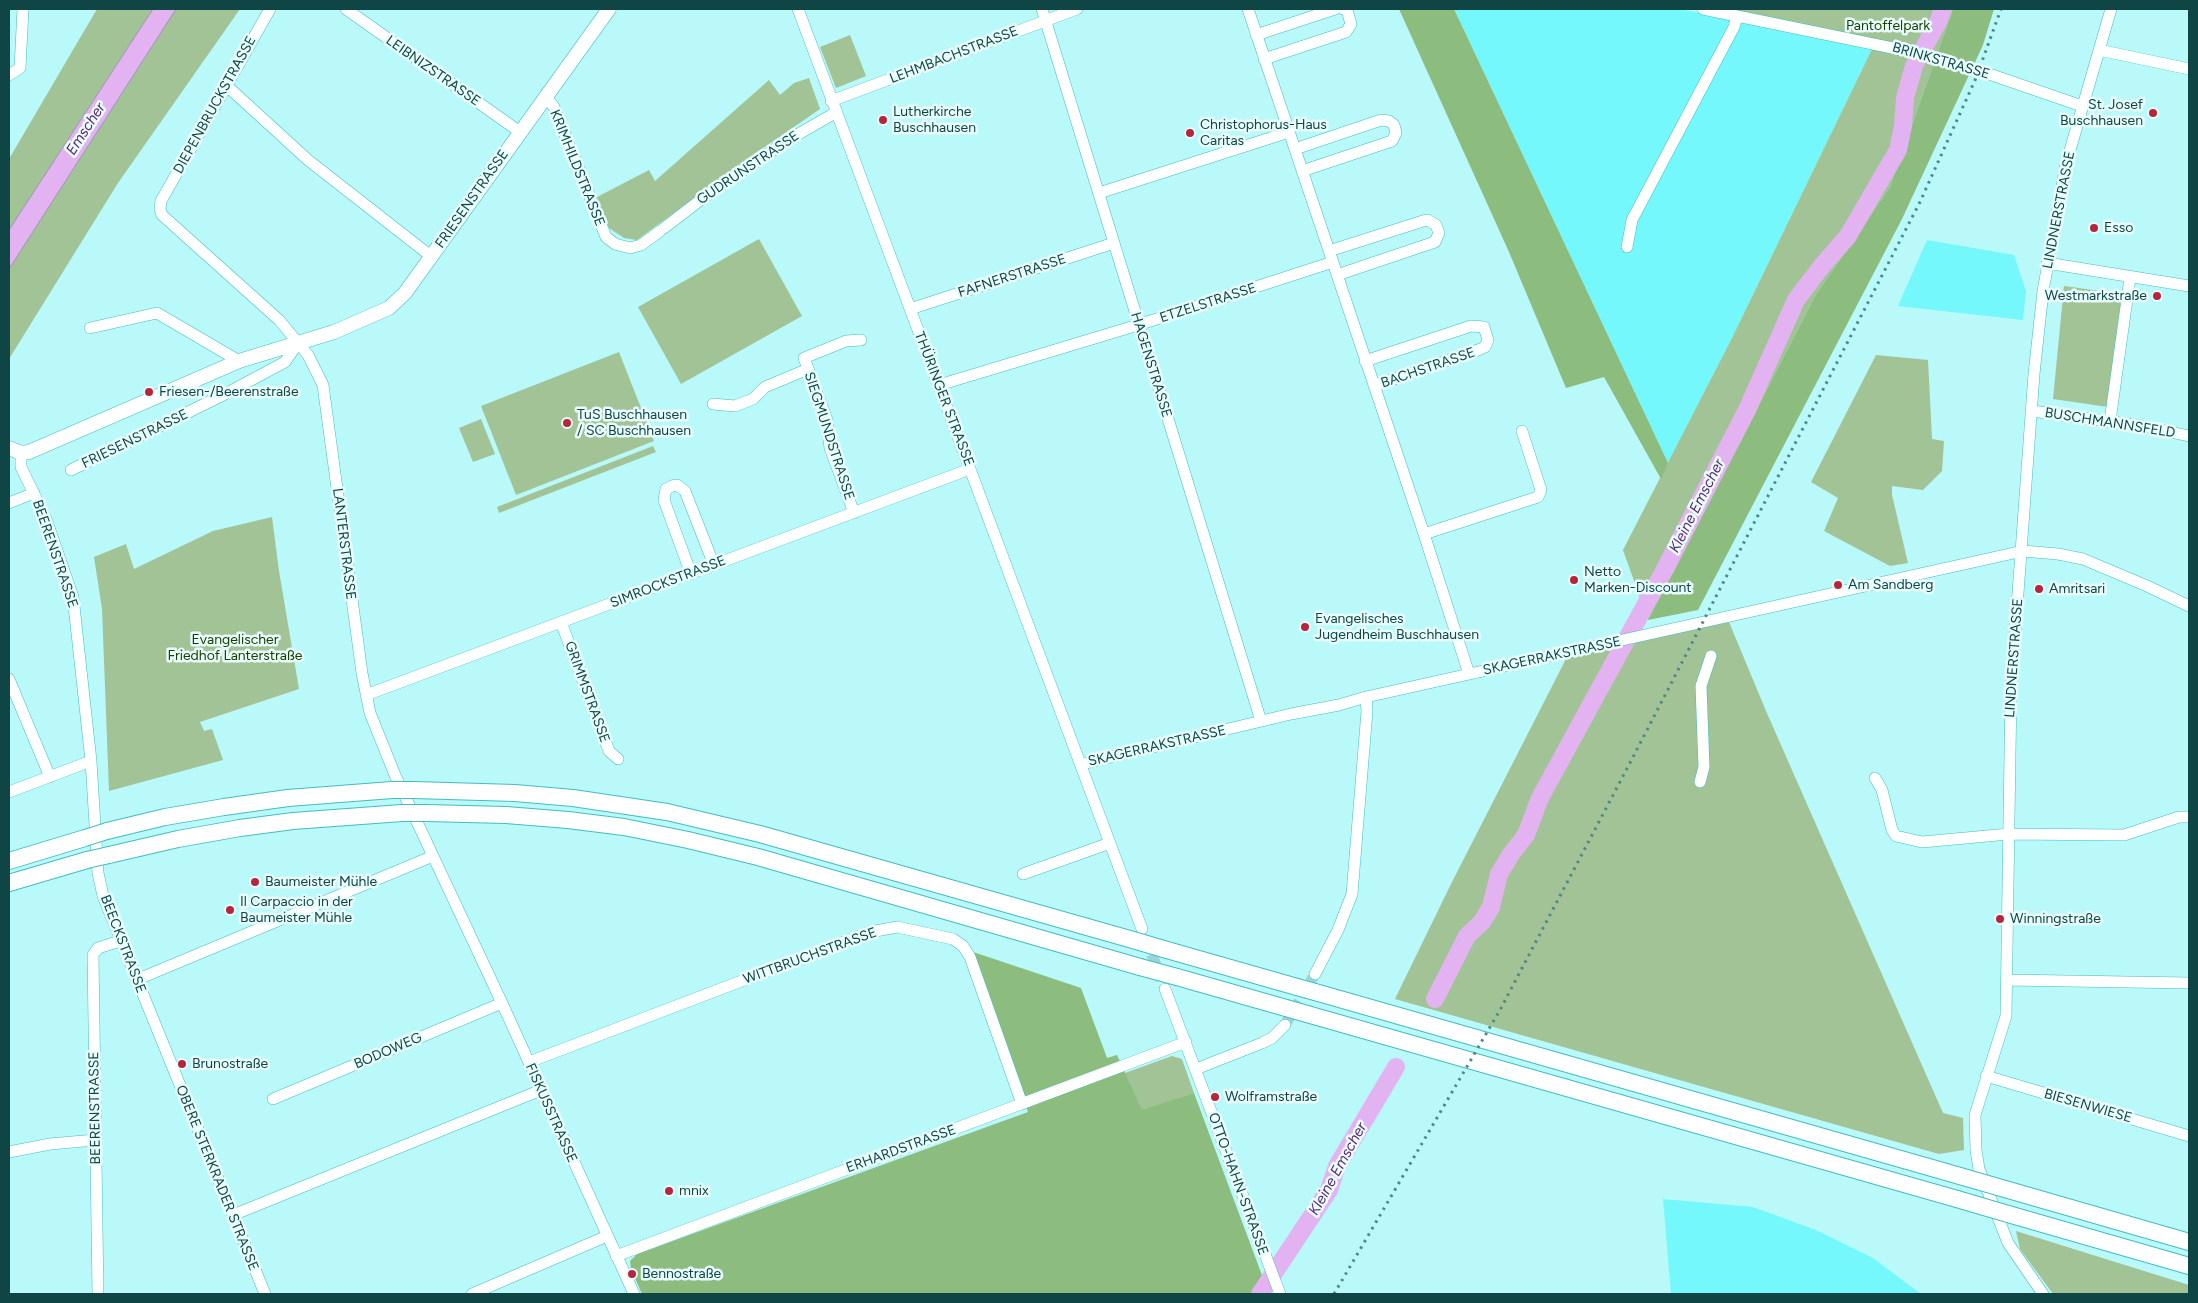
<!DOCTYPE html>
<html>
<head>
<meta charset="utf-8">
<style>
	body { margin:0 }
	#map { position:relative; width:2198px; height:1303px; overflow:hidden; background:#b9f9fa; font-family:Figtree,sans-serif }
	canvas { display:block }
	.frame { position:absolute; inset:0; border:10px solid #104546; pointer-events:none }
</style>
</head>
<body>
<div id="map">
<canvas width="2198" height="1303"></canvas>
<div class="frame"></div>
</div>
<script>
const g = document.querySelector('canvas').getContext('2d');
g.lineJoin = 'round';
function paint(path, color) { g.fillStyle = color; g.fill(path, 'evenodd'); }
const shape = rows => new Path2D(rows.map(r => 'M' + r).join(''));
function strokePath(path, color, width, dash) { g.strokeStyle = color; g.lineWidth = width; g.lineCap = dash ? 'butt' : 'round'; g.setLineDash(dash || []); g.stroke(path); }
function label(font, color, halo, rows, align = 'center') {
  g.font = font + ' Figtree,sans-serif'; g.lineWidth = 5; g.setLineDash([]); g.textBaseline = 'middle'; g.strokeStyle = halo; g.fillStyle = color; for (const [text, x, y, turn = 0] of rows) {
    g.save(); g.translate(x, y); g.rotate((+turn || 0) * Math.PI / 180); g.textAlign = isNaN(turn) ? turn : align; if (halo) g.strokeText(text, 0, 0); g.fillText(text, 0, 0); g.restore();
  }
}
paint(shape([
	[1454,9,1679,9,1874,45,1732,338,1668,463],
	[1927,240,2014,255,2026,291,2023,320,1898,306],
	[1663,1199,1753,1207,1816,1230,1873,1258,1921,1294,1671,1294]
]), '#74f8fc');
paint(shape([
	[97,9,240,9,118,183,9,359,9,159],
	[1723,9,1953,9,1890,187,1815,296,1648,620,1623,550,1732,338,1874,45],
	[850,35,866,76,836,88,820,47],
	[809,78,820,109,740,164,637,240,624,238,609,228,597,197,649,170,655,181,769,80,780,95,794,83],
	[759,239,802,316,681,384,638,307],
	[2064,286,2122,294,2108,407,2053,399],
	[619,352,654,441,516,495,481,406],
	[1876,355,1928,360,1932,439,1944,441,1942,471,1923,490,1892,486,1892,495,1908,563,1890,566,1824,531,1838,498,1811,482],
	[481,419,495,454,473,462,459,428],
	[653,446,656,452,499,513,497,507],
	[272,517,279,571,299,689,200,722,204,731,212,729,223,760,109,791,102,609,94,557,126,544,134,569,213,531],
	[1729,622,1766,711,1943,1113,1963,1118,1964,1150,1939,1154,1395,999,1451,884,1567,657],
	[1172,1056,1182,1059,1194,1093,1142,1111,1125,1073],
	[2016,1231,2189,1285,2189,1294,2053,1294,2020,1249]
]), '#a1c396');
paint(shape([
	[1399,9,1454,9,1668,463,1661,479,1604,377,1566,388,1509,252],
	[1953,9,1994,9,1983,45,1902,219,1698,610,1648,620,1815,296,1890,187],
	[970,951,1081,988,1107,1058,1117,1055,1142,1110,1194,1093,1269,1294,642,1294,631,1269,630,1261,637,1254,1028,1112]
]), '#8cbc7e');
const water = shape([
	[153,9,176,9,9,269,9,230,153,9]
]);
paint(water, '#e3b3f1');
strokePath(water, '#a492be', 1);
strokePath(shape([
	[1435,999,1467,936,1482,922,1491,907,1499,874,1511,854,1526,835,1540,798,1665,569,1747,410,1796,300,1821,267,1848,236,1898,150,1903,126,1905,98,1914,66,1938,22,1943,9],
	[1260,1294,1329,1190,1337,1166,1396,1067]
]), '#e3b3f1', 18);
strokePath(shape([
	[1146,939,1165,989],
	[1285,1025,1315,974]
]), '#97d5d6', 11, [11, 5.5]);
const minor = shape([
	[270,9,161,201,160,209,162,215,279,320,308,355,323,385,362,673,370,713,395,775,502,1003,634,1294],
	[346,9,520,132],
	[798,9,1142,929],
	[1042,9,1261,721],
	[1248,9,1424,534,1469,674],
	[1703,9,1912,52,1992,75,2082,106],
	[1256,35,1335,9],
	[2099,50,2189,69],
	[1264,59,1346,32,1351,24,1347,10,1343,9],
	[9,75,20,68,23,9],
	[227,86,308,160,432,257],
	[546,97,554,107,606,237,615,244,630,248,641,245,660,231],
	[831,101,1077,9],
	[1295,149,1381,120,1389,121,1394,125,1396,133,1392,141,1302,171],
	[1099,193,1289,132],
	[664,228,703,198,788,140,835,113],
	[1627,247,1632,220,1734,27,1737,16],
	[1329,251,1423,221,1428,220,1436,225,1439,233,1435,242,1337,275],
	[2047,263,2189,286],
	[910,309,1114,243],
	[90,328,157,313,239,361],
	[1365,361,1471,326,1484,327,1488,340,1485,347,1478,350,1374,386],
	[939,385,1138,325,1333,262],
	[713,404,735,406,753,399,765,387,808,369],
	[2032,411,2143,426,2189,436],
	[2110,421,2130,278],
	[21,453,21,467,46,519,73,597,91,761,98,873,103,896,265,1294],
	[71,470,227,393,285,362,298,343],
	[9,503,34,493],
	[854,513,830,448,827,420,804,358,846,341,861,340],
	[1424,534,1538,497,1541,490,1522,431],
	[691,574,664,500,666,489,672,486,677,485,685,491,714,565],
	[561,622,609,751,618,759],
	[9,679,50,777],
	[366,695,970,469],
	[1082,764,1291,714,1339,705,1366,697,2023,551,2058,554,2083,559,2147,586,2189,606],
	[1875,778,1882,790,1892,830,1896,836,1922,842,2009,834,2124,835,2179,817,2189,817],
	[1700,782,1704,767,1701,686,1711,656],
	[9,792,91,761],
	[1023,874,1110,843],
	[1315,974,1338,930,1352,894,1367,711,1366,697],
	[136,980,433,856],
	[2007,980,2189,983],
	[1165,989,1280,1294],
	[529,1062,870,932,897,927,953,939,963,946,970,957,1022,1104],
	[1196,1069,1262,1043,1272,1038,1285,1025],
	[1986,1076,2189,1136],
	[273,1099,502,1003],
	[9,1152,50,1144,95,1140],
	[233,1215,541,1090],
	[616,1256,1186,1042],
	[98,1294,93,955,98,948,120,941],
	[472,1294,607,1236],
	[2043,1294,2008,1243,1979,1169,1976,1150,1975,1115,2006,1016,2011,689,2034,374,2043,291,2066,164,2111,9]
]);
const major = shape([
	[9,448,21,453,29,452,239,361,334,332,389,308,405,293,609,9]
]);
const highway = shape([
	[414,790,515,793,573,798,667,812,760,834,1133,940],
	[426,813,506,815,568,820,624,827,688,840,758,857,1140,967],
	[107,831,165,817,224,807,288,798,392,790],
	[109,855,178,839,240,828,293,821,402,813],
	[9,861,85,838],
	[9,883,87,860],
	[1167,950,1297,987],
	[1177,977,1286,1008],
	[1315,992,1946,1172],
	[1307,1014,1957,1199],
	[1998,1187,2189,1242],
	[2008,1214,2189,1266]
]);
strokePath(minor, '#43bdc1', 12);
strokePath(major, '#43bdc1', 15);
strokePath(highway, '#43bdc1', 18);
strokePath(minor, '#fff', 11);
strokePath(major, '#fff', 14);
strokePath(highway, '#fff', 16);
strokePath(shape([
	[1334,1294,1500,1010,1632,759,1920,202,1976,78,2001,9]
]), '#4f8889', 3, [2.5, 5]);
const highwayBridge = shape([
	[392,790,414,790],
	[402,813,426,813],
	[85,838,107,831],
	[87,860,109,855],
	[1133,940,1167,950],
	[1140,967,1177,977],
	[1297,987,1315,992],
	[1286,1008,1307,1014],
	[1946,1172,1998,1187],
	[1957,1199,2008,1214]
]);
strokePath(highwayBridge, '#43bdc1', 18, []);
strokePath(highwayBridge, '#fff', 16);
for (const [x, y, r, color] of [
	[2153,113,5,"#b7253c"],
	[883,120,5,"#b7253c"],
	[1190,133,5,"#b7253c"],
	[2094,228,5,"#b7253c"],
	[2157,296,5,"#b7253c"],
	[149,392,5,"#b7253c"],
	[567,423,5,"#b7253c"],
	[1574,580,5,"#b7253c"],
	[1838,585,5,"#b7253c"],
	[2039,589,5,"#b7253c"],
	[1305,627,5,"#b7253c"],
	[255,882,5,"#b7253c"],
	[230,910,5,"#b7253c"],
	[2000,919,5,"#b7253c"],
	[182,1064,5,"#b7253c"],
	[1215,1097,5,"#b7253c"],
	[669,1191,5,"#b7253c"],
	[632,1274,5,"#b7253c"]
]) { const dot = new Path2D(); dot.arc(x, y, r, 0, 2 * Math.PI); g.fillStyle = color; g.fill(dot); strokePath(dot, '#e9fdfd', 2); }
label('14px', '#154200', '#e9fdfd', [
	["Pantoffelpark",1888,26],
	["Evangelischer",235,640],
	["Friedhof Lanterstraße",235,656]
]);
label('14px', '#104546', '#e9fdfd', [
	["LEHMBACHSTRASSE",954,55,-21],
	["BRINKSTRASSE",1941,61,16],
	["LEIBNIZSTRASSE",433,71,35],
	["DIEPENBRUCKSTRASSE",215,105,-61],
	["KRIMHILDSTRASSE",577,168,68],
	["GUDRUNSTRASSE",748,168,-34],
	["FRIESENSTRASSE",472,199,-55],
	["LINDNERSTRASSE",2059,210,-79],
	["FAFNERSTRASSE",1012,276,-18],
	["ETZELSTRASSE",1208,303,-18],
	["HAGENSTRASSE",1151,365,73],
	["BACHSTRASSE",1428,368,-19],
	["THÜRINGER STRASSE",944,399,69],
	["BUSCHMANNSFELD",2110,423,9],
	["SIEGMUNDSTRASSE",829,436,72],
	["FRIESENSTRASSE",135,439,-26],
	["LANTERSTRASSE",344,544,83],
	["BEERENSTRASSE",55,554,71],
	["SIMROCKSTRASSE",668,582,-21],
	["SKAGERRAKSTRASSE",1552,656,-12],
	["LINDNERSTRASSE",2014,658,-86],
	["GRIMMSTRASSE",587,692,70],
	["SKAGERRAKSTRASSE",1157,746,-13],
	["BEECKSTRASSE",123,944,69],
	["WITTBRUCHSTRASSE",810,956,-20],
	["BODOWEG",388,1051,-23],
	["BIESENWIESE",2088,1106,16],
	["BEERENSTRASSE",95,1108,-91],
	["FISKUSSTRASSE",551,1113,66],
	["ERHARDSTRASSE",901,1149,-20],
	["OBERE STERKRADER STRASSE",217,1178,68],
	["OTTO-HAHN-STRASSE",1238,1184,70]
]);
label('14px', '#104546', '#e9fdfd', [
	["St. Josef",2143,105,"right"],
	["Buschhausen",2143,121,"right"],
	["Lutherkirche",893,112],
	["Buschhausen",893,128],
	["Christophorus-Haus",1200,125],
	["Caritas",1200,141],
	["Esso",2104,228],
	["Westmarkstraße",2147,296,"right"],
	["Friesen-/Beerenstraße",159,392],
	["TuS Buschhausen",577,415],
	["/ SC Buschhausen",577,431],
	["Netto",1584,572],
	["Marken-Discount",1584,588],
	["Am Sandberg",1848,585],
	["Amritsari",2049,589],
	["Evangelisches",1315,619],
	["Jugendheim Buschhausen",1315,635],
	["Baumeister Mühle",265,882],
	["Il Carpaccio in der",240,902],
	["Baumeister Mühle",240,918],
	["Winningstraße",2010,919],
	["Brunostraße",192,1064],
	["Wolframstraße",1225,1097],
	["mnix",679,1191],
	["Bennostraße",642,1274]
], 'left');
label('italic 15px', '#612770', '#e9fdfd', [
	["Emscher",86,129,-57],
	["Kleine Emscher",1697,506,-63],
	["Kleine Emscher",1338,1169,-61]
]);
</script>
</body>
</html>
